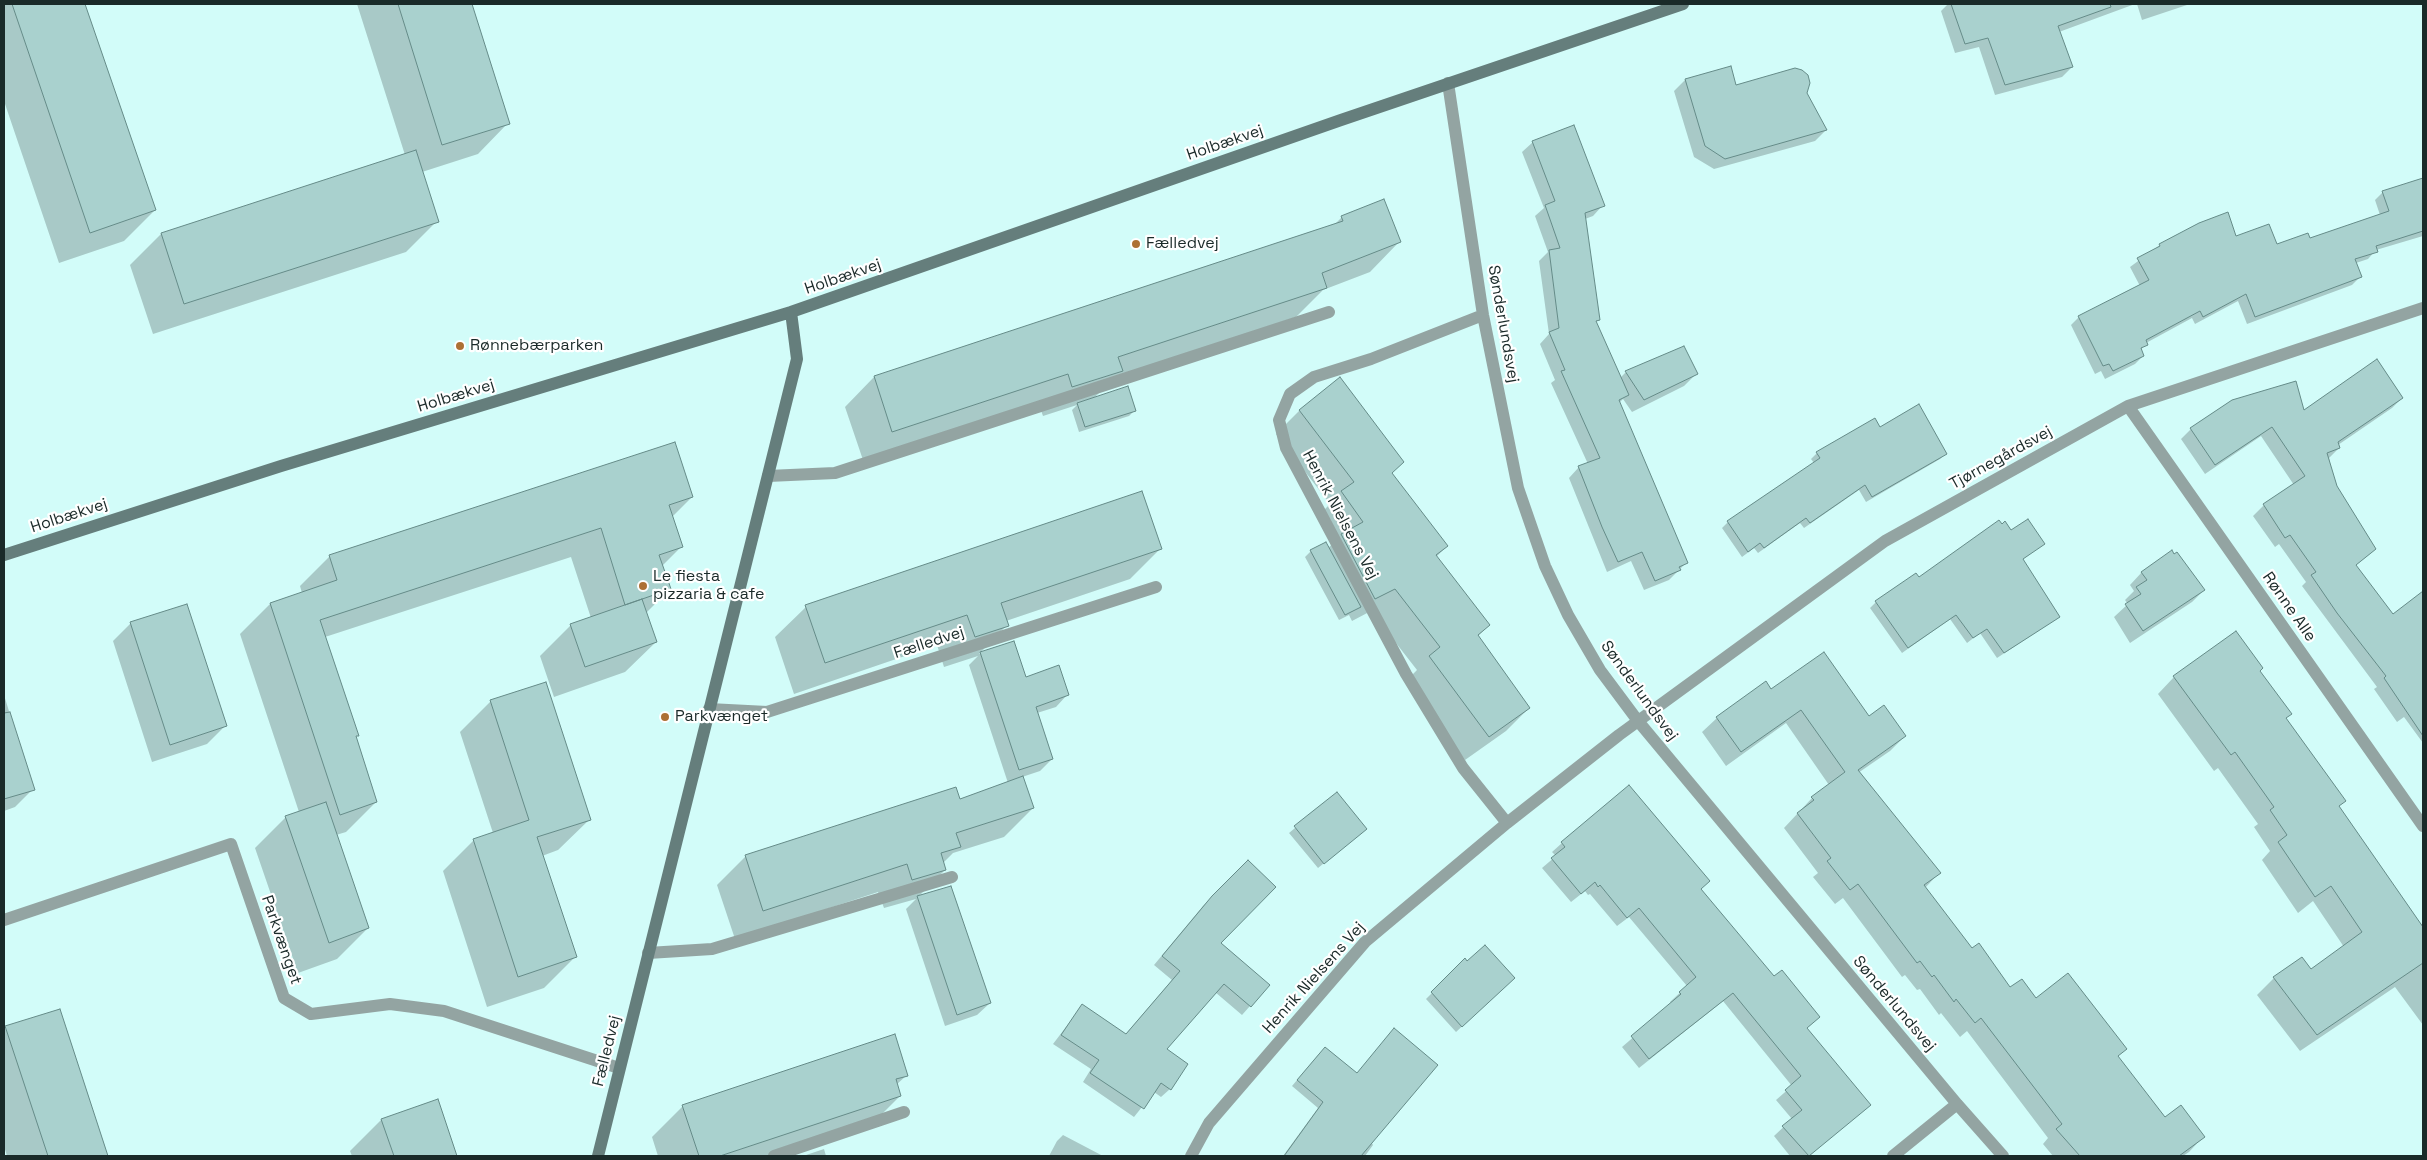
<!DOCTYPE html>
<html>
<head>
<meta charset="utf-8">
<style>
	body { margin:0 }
	#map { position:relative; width:2427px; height:1160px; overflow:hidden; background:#d2fcf9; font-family:"Space Grotesk",sans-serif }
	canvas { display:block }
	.frame { position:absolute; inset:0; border:5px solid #1a2a29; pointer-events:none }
</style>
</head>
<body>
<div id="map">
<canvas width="2427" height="1160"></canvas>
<div class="frame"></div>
</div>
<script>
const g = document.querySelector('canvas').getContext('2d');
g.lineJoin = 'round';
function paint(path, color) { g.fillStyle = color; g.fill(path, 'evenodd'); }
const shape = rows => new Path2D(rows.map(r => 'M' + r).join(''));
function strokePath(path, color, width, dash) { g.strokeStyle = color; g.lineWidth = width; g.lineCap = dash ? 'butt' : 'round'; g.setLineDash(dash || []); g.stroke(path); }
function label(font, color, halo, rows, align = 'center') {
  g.font = font + ' "Space Grotesk",sans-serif'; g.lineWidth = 4.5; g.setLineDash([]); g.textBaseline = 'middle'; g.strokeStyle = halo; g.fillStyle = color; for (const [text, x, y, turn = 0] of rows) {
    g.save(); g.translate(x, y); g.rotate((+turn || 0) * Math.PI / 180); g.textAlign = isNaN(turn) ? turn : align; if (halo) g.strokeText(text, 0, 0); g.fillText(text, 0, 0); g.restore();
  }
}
paint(shape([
	[4,4,84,4,155,210,124,241,59,263,4,101],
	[357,4,471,4,508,123,478,154,422,172,437,221,406,252,153,334,130,265,161,234,405,155],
	[1948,4,2135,4,2059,32,2072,67,2062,77,1995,95,1979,47,1955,53,1941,11],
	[2137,4,2190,4,2142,20],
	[1685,80,1806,93,1826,130,1815,141,1714,169,1694,157,1674,91],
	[1533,142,1603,205,1593,216,1585,219,1598,320,1595,323,1620,378,1625,373,1683,348,1696,374,1684,386,1632,412,1623,399,1619,403,1686,563,1669,580,1644,590,1631,561,1607,572,1569,478,1579,467,1588,464,1551,383,1555,380,1540,344,1549,334,1539,261,1548,252,1535,216,1544,208,1522,152],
	[2420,180,2423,189,2423,238,2423,236,2376,250,2368,259,2356,263,2360,277,2352,285,2247,324,2238,301,2195,324,2192,318,2146,343,2140,351,2143,356,2135,364,2105,379,2101,371,2095,374,2071,325,2079,317,2140,286,2130,267,2160,245,2235,238,2276,245,2309,240,2380,215,2375,200,2383,192],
	[1342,217,1399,242,1370,272,1323,290,1296,317,1115,377,1093,399,1134,411,1129,416,1079,432,1072,410,1077,405,1043,416,1038,402,863,460,845,407,874,377,1333,226],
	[1339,379,1390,473,1447,546,1436,557,1489,625,1477,637,1529,708,1506,731,1465,760,1407,680,1417,670,1371,611,1352,621,1349,615,1339,620,1305,557,1311,551,1328,548,1337,540,1319,515,1330,504,1276,434,1299,411],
	[2402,398,2392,408,2338,445,2339,448,2329,458,2335,487,2375,549,2355,566,2393,616,2422,594,2423,596,2423,743,2404,717,2397,722,2374,689,2377,687,2302,586,2306,582,2279,544,2275,547,2253,516,2264,505,2294,485,2261,436,2205,474,2181,439,2191,429],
	[1879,428,1946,453,1940,459,1866,502,1859,490,1804,528,1800,523,1758,553,1754,548,1742,557,1722,528,1728,522,1814,463,1811,459,1817,453],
	[1142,492,1161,548,1130,579,1006,621,1007,625,979,654,1013,643,1025,679,1067,695,1056,707,1037,713,1052,759,1040,771,1022,777,1033,808,1004,837,953,853,943,863,945,870,918,897,990,1003,977,1015,945,1026,906,909,916,899,884,908,878,892,735,939,717,885,746,856,959,800,1008,783,969,665,978,656,944,667,937,645,794,694,775,637,806,607],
	[692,497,672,517,681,547,662,566,670,589,646,613,656,642,625,672,554,697,540,656,571,625,591,618,571,557,325,637,357,735,355,737,376,802,346,832,336,835,368,928,337,959,298,973,255,848,286,817,299,812,240,634,270,604,302,593,300,586,330,556],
	[2010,531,2043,544,2022,560,2059,617,1997,658,1980,633,1967,643,1950,619,1902,653,1870,608,1876,602,1918,579],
	[2142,572,2204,590,2192,602,2130,643,2114,617,2128,604,2125,600,2134,591,2130,585],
	[131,623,225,726,207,744,152,762,113,641],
	[2258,671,2290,714,2285,719,2344,801,2338,807,2420,925,2423,923,2423,1025,2395,987,2300,1051,2257,995,2274,978,2311,971,2344,947,2313,901,2298,913,2262,860,2270,851,2254,827,2258,824,2218,768,2214,771,2158,694,2174,677],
	[1771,691,1868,718,1905,736,1890,751,1858,773,1939,873,1925,888,1972,950,2010,989,2036,1000,2125,1049,2117,1057,2164,1119,2203,1137,2189,1152,2183,1156,2053,1156,2043,1144,2048,1138,1967,1031,1960,1037,1941,1013,1939,1015,1920,989,1917,990,1905,975,1902,977,1843,898,1835,904,1813,877,1818,873,1784,828,1812,798,1829,785,1786,723,1726,766,1702,732,1717,718],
	[4,695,33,789,15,807,4,811],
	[491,701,589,820,558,850,542,856,575,957,544,988,487,1007,443,871,474,840,493,833,460,732],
	[1337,793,1360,834,1318,868,1289,833],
	[1562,843,1700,890,1774,978,1819,1017,1806,1029,1869,1105,1809,1156,1790,1156,1774,1136,1792,1119,1776,1100,1792,1086,1723,1001,1639,1068,1622,1047,1672,1004,1670,1002,1687,986,1629,917,1617,926,1590,894,1588,895,1585,891,1571,902,1542,868,1556,856,1552,852],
	[1248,861,1219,943,1250,1006,1242,1015,1215,992,1166,1050,1170,1089,1161,1097,1154,1092,1134,1117,1083,1082,1091,1069,1053,1044,1082,1006,1125,1035,1172,980,1154,965,1203,906],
	[1465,960,1467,963,1514,978,1456,1032,1426,999],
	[59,1010,107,1156,7,1156,4,1146,4,1029],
	[1319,1054,1373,1145,1365,1156,1283,1156,1318,1108,1292,1086],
	[907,1075,896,1085,900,1096,869,1127,800,1150,793,1156,658,1156,652,1137,683,1106],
	[437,1100,456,1156,352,1156,350,1151,381,1120],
	[1063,1135,1103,1156,1049,1156,1057,1141],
	[824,1149,826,1156,803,1156]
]), '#0003');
const building = shape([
	[12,4,85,4,156,210,90,233,12,4],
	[398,4,472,4,510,124,442,145,398,4],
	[1951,4,2110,4,2111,7,2058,26,2073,67,2005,85,1988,38,1965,44,1951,4],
	[1731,66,1736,85,1795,68,1802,70,1808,75,1810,83,1807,93,1827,130,1725,159,1705,146,1685,79,1731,66],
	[1574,125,1605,206,1585,213,1600,320,1596,321,1629,395,1619,400,1688,563,1679,567,1681,570,1655,581,1642,552,1618,562,1602,527,1578,466,1600,458,1561,371,1565,370,1549,332,1559,328,1549,250,1560,248,1545,205,1555,201,1532,141,1574,125],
	[416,150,439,222,184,304,161,233,416,150],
	[2423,178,2423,231,2376,246,2378,252,2355,259,2362,277,2255,317,2246,294,2203,317,2200,311,2146,340,2148,345,2141,348,2144,356,2113,371,2109,364,2103,366,2078,316,2149,280,2137,258,2160,246,2159,244,2199,223,2228,212,2236,236,2269,224,2277,244,2308,233,2310,238,2389,211,2382,191,2423,178],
	[1384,199,1401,242,1322,273,1327,288,1118,357,1123,371,1072,387,1068,374,892,432,874,376,1343,221,1341,216,1384,199],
	[1684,346,1698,374,1644,400,1625,371,1684,346],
	[2377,359,2403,398,2338,442,2340,448,2327,453,2337,486,2376,549,2356,565,2393,614,2423,591,2423,736,2384,678,2386,676,2337,613,2311,575,2316,572,2290,535,2285,538,2263,504,2305,476,2272,427,2215,465,2190,428,2232,400,2296,381,2304,410,2377,359],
	[1340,377,1404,462,1392,473,1448,546,1436,555,1490,625,1478,635,1530,708,1489,737,1429,656,1440,647,1395,589,1375,599,1341,534,1363,522,1341,491,1354,482,1299,410,1340,377],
	[1128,386,1136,411,1085,427,1077,403,1128,386],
	[1919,404,1947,454,1872,497,1865,485,1810,523,1806,518,1764,548,1760,543,1748,552,1727,521,1820,458,1816,452,1875,418,1880,427,1919,404],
	[675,442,693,497,669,505,683,547,659,555,671,589,625,605,601,528,320,620,359,736,356,736,377,802,340,815,270,603,337,580,329,555,675,442],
	[1142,491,1162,549,1001,603,1009,626,975,637,967,615,825,663,805,605,1142,491],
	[2028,519,2045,544,2023,559,2060,617,2004,653,1987,629,1973,638,1956,615,1908,648,1875,601,1916,573,1919,577,1999,520,2002,524,2005,521,2011,530,2028,519],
	[1326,542,1361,607,1345,615,1310,550,1326,542],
	[2172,550,2174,554,2177,552,2205,590,2143,631,2125,604,2141,594,2136,587,2147,580,2141,572,2172,550],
	[642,599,657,642,585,667,570,624,642,599],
	[187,604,227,726,170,745,130,622,187,604],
	[2236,631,2263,668,2260,671,2292,714,2286,718,2346,801,2339,806,2423,927,2423,963,2317,1035,2273,977,2302,957,2311,969,2362,932,2331,886,2315,897,2278,842,2287,835,2270,810,2274,807,2235,752,2231,755,2173,676,2236,631],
	[1014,641,1026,677,1059,665,1069,695,1036,707,1053,759,1019,770,980,652,1014,641],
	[1824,652,1869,716,1884,705,1906,736,1858,770,1941,873,1924,885,1972,948,1979,943,2010,987,2022,979,2036,998,2068,973,2127,1049,2118,1056,2165,1117,2181,1105,2205,1137,2179,1156,2080,1156,2056,1129,2062,1124,1981,1018,1975,1023,1956,999,1954,1002,1934,975,1932,977,1920,961,1917,963,1858,884,1850,890,1827,861,1831,858,1797,813,1814,800,1811,797,1845,772,1801,710,1741,752,1716,717,1766,681,1771,689,1824,652],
	[546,682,591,820,537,837,577,957,518,977,473,839,529,820,490,700,546,682],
	[10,712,35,790,4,799,4,713,10,712],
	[1023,776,1034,808,956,833,961,847,941,853,946,870,912,880,907,864,763,911,745,855,956,787,960,799,1023,776],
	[1629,785,1710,881,1701,889,1774,976,1782,970,1820,1017,1807,1028,1871,1105,1809,1156,1782,1126,1802,1110,1785,1090,1801,1076,1733,993,1649,1059,1631,1036,1681,994,1679,992,1696,977,1639,908,1627,918,1600,885,1598,887,1595,882,1581,894,1551,858,1565,847,1561,842,1629,785],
	[1337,792,1367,829,1324,864,1294,826,1337,792],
	[326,802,369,928,329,943,285,816,326,802],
	[1248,860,1276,887,1221,943,1270,985,1251,1007,1224,984,1167,1049,1188,1064,1171,1090,1161,1083,1144,1109,1090,1073,1099,1060,1061,1035,1082,1004,1126,1034,1180,971,1162,956,1212,896,1248,860],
	[951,886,991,1003,957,1015,917,896,951,886],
	[1485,945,1515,978,1462,1027,1431,992,1465,958,1467,961,1485,945],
	[60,1009,108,1156,48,1156,5,1026,60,1009],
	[1394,1028,1438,1065,1361,1156,1284,1156,1323,1102,1297,1080,1325,1047,1357,1073,1394,1028],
	[895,1034,908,1076,896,1079,901,1096,720,1156,699,1156,682,1105,895,1034],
	[438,1099,457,1156,394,1156,381,1119,438,1099]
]);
paint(building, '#a9d1ce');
strokePath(building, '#658b88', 1);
strokePath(shape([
	[1448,83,1483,315,1518,488,1545,566,1568,615,1600,670,1638,721,1957,1104,2003,1156],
	[1483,315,1371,359,1314,377,1290,394,1279,420,1286,448,1406,674,1463,768,1507,823],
	[2128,406,2423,826],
	[768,476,835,473,1329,312],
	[709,709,767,712,1156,587],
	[4,920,231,844,284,998,311,1014,390,1004,444,1011,619,1068],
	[648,953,712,949,952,877],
	[774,1156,904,1112],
	[1191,1156,1209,1123,1365,942,1507,823,1619,735,1885,541,2128,406,2423,308],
	[1893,1156,1957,1104]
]), '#93a4a2', 12);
strokePath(shape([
	[4,555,281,466,791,312,1341,120,1683,4],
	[598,1156,797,359,791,312]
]), '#657e7c', 12);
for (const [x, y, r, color] of [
	[1136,244,5,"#ad7034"],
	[460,346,5,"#ad7034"],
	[643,586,5,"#ad7034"],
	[665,717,5,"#ad7034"]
]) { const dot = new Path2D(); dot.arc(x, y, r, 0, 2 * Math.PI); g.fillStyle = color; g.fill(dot); strokePath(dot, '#fff', 2); }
label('16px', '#1a2a29', '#fff', [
	["Holbækvej",1225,143,-19],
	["Holbækvej",843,277,-19],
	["Sønderlundsvej",1503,324,80],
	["Holbækvej",456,396,-17],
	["Tjørnegårdsvej",2001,458,-29],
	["Henrik Nielsens Vej",1340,515,62],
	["Holbækvej",69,516,-18],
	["Rønne Alle",2289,607,55],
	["Fælledvej",929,643,-18],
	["Sønderlundsvej",1639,691,54],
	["Parkvænget",281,940,71],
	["Henrik Nielsens Vej",1314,978,-48],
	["Sønderlundsvej",1894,1004,50],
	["Fælledvej",607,1051,-76]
]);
label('16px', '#1a2a29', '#fff', [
	["Fælledvej",1146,244],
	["Rønnebærparken",470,346],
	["Le fiesta",653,577],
	["pizzaria & cafe",653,595],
	["Parkvænget",675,717]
], 'left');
</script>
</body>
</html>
